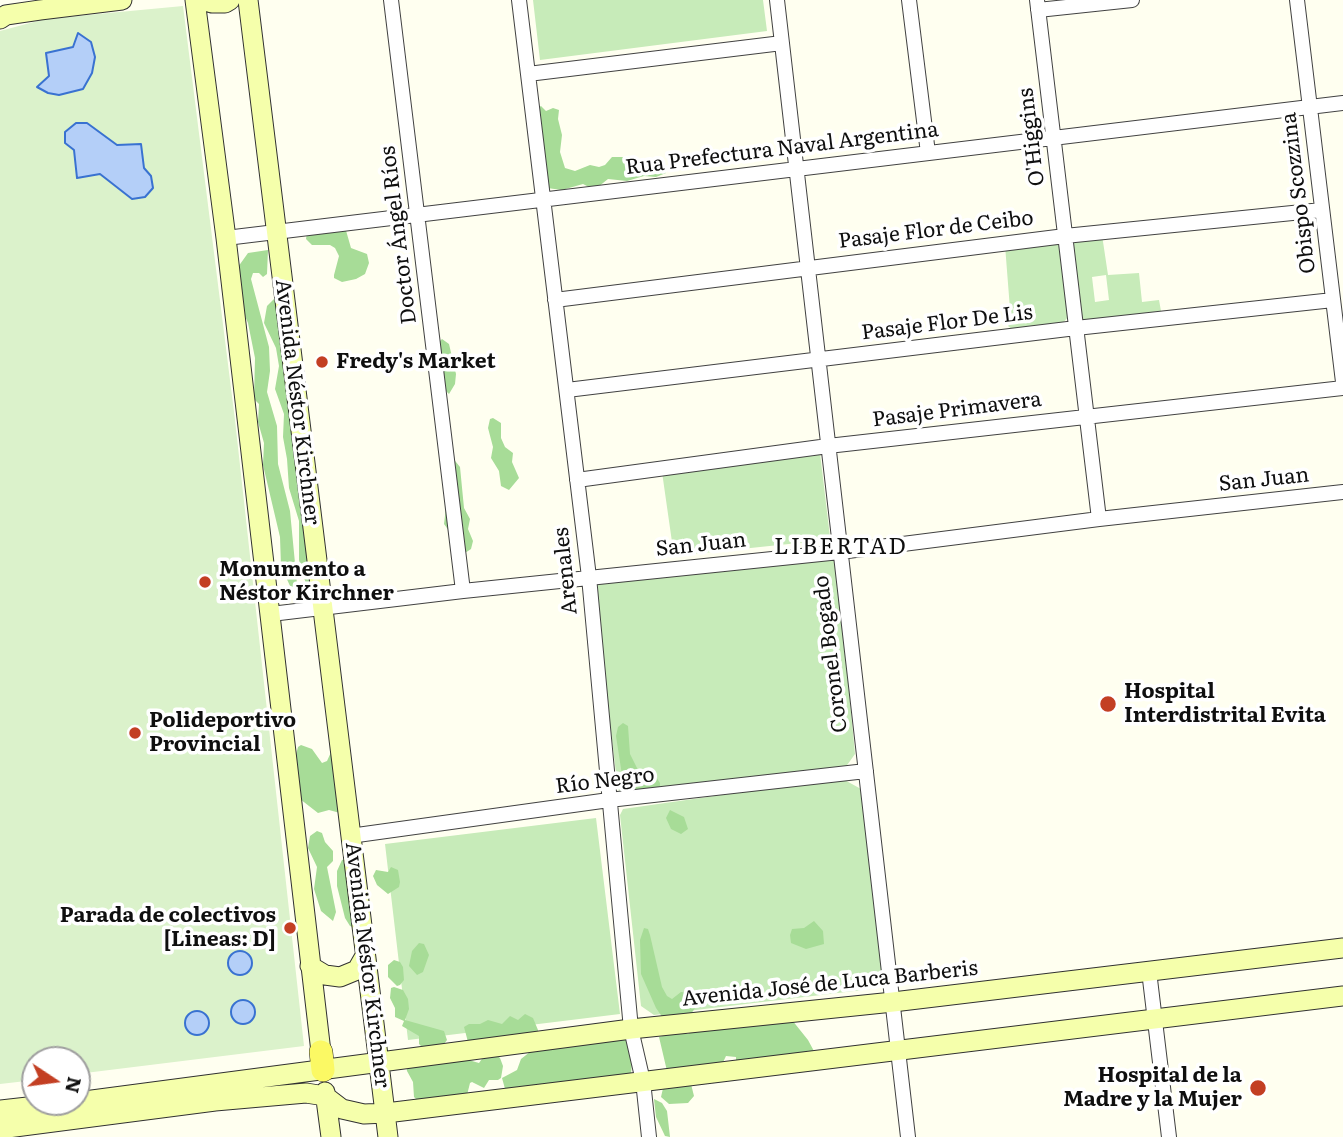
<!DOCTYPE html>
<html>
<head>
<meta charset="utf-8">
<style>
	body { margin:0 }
	#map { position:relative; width:1343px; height:1137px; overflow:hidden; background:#fffff0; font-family:Literata,serif }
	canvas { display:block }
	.north { position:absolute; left:21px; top:1046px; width:70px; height:70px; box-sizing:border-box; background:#fff; border:2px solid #9f9f9f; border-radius:50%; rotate:103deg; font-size:19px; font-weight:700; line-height:28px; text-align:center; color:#0f0f0f }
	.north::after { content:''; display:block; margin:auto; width:24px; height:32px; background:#c33f23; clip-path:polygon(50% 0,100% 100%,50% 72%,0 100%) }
</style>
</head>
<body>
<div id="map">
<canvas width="1343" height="1137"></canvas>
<div class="north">N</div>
</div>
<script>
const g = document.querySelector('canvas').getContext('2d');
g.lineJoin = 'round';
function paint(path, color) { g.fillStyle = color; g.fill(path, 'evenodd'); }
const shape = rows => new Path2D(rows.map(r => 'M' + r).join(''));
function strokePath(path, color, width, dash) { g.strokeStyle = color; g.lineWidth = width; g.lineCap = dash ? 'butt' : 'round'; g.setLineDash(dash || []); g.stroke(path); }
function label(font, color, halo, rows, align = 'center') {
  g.font = font + ' Literata,serif'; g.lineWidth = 7; g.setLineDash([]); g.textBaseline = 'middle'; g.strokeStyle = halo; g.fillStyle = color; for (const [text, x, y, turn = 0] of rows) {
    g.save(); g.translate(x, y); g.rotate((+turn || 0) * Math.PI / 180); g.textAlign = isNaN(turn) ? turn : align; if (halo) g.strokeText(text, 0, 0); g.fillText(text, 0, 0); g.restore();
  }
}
paint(shape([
	[533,0,763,0,767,31,540,60],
	[1102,235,1108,275,1139,273,1142,302,1159,300,1161,311,1082,321,1071,239],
	[1106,275,1109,300,1095,302,1092,277],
	[1058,238,1069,316,1062,324,1013,330,1008,326,1011,322,1005,245],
	[820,453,830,537,827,540,674,556,662,472],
	[836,554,855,754,845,768,622,793,618,789,593,587,596,581],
	[841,778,861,789,885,975,871,989,654,1015,641,1006,620,815,623,809],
	[596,818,620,1014,408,1040,385,844]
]), '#c7ebb9');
paint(shape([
	[541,106,546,111,553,108,559,110,558,119,562,135,560,152,565,168,575,171,590,165,599,167,605,165,612,157,623,157,638,166,652,159,665,164,666,173,656,177,644,176,627,181,608,179,598,187,591,188,583,184,562,190,547,188,542,146,544,145,541,135,543,131,540,131,536,109],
	[345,227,351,248,367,254,369,263,365,274,356,279,342,282,334,278,334,275,339,256,335,248,330,245,312,245,306,239,307,233],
	[268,250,267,274,263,277,259,273,253,273,251,279,269,347,270,371,267,392,277,426,278,464,290,511,297,584,292,587,290,586,281,566,280,537,263,465,264,443,258,422,259,404,254,399,255,358,248,323,241,307,238,267,248,253],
	[275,298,313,581,309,585,306,584,299,560,299,521,289,488,287,459,283,437,284,414,275,389,279,366,276,348,264,323,267,306],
	[442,339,449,344,456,374,455,384,449,394,444,389,437,344],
	[493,418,501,423,501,438,505,447,513,453,512,462,519,478,509,490,501,486,499,471,491,458,493,447,488,428,490,419],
	[452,457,460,467,464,508,470,519,468,529,473,541,471,549,465,553,444,524],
	[623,723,628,726,630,754,640,774,656,777,660,783,660,786,649,792,636,792,628,787,622,775,616,736,618,727],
	[301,745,312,749,322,763,327,761,332,750,340,813,329,810,318,813,300,799,294,762,298,747],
	[670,810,684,817,688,829,681,834,671,829,666,818],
	[317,831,322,833,325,842,333,851,333,861,327,867,336,912,333,921,321,911,314,889,317,867,308,848,310,836],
	[345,859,353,927,350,926,345,918,337,886,337,871,342,860],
	[391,867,398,870,400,882,399,887,388,894,377,885,373,876,376,870,388,872],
	[814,921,823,931,824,944,806,949,791,943,790,935,792,929,804,928],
	[644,928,648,929,650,935,662,987,667,996,672,999,681,992,690,993,694,998,695,1008,691,1014,665,1021,656,1008,641,974,640,940],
	[419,943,424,944,429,955,423,972,417,975,409,966,412,951],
	[394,960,400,962,403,967,404,980,400,985,397,986,388,977,388,965],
	[394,987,403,990,408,999,409,1009,405,1020,444,1031,447,1040,441,1048,423,1048,419,1044,419,1036,402,1026,404,1021,395,1017,395,1008,390,998,391,988],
	[525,1014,533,1018,538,1030,538,1032,468,1042,464,1027,469,1024,480,1024,488,1020,502,1024,510,1016,518,1020],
	[777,1020,792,1020,808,1040,815,1053,736,1062,736,1057,726,1056,718,1073,691,1084,694,1096,688,1103,669,1104,661,1097,667,1071,659,1037,674,1033,688,1034,693,1030,758,1023,768,1025],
	[606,1031,628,1040,633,1050,631,1074,507,1096,502,1078,517,1070,521,1059,535,1048],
	[495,1054,500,1058,503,1066,501,1078,498,1080,489,1080,484,1088,472,1082,470,1083,467,1095,418,1101,414,1097,413,1082,407,1071,406,1065,458,1057,479,1063,484,1056],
	[654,1099,662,1103,667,1111,670,1137,665,1136,656,1117]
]), '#a7dc97');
paint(shape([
	[183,6,235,420,304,1046,77,1074,77,1060,35,1060,35,1080,0,1084,0,31,45,19]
]), '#dbf2cb');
const water = shape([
	[78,33,91,42,95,57,92,73,83,89,59,95,48,93,37,87,49,76,46,53,73,47,78,33],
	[76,123,87,123,117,145,141,144,144,168,151,176,153,188,145,197,132,199,100,174,77,178,74,150,65,143,65,132,76,123],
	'228 963a12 12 0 1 1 24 0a12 12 0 1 1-24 0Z',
	'231 1012a12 12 0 1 1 24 0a12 12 0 1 1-24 0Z',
	'185 1023a12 12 0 1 1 24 0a12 12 0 1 1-24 0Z'
]);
paint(water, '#b4cff8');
strokePath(water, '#3972d1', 2);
const street = shape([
	[391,0,463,591],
	[519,0,589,577,631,1029,643,1081,649,1137],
	[777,0,908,1137],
	[909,0,928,153],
	[1037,0,1099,519],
	[1297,0,1343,382],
	[1038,10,1132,0],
	[528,74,782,43],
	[226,238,1343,103],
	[555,300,1065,236,1322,210],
	[567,390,1076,328,1333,300],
	[577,480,828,446,1343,388],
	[271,614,463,591,840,552,1099,519,1343,492],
	[350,836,609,800,866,771],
	[1149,971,1169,1137]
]);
const secondary = shape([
	[195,0,226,238,321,1052],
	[203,0,212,3,225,3,230,0],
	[248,0,388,1137],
	[0,19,6,15,40,10,122,0],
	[310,966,325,975,340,977,357,970,365,956],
	[325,1092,331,1137],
	[77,1102,631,1029,893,1002,1343,948],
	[0,1110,72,1102],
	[0,1129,215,1101,306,1093,325,1096,342,1109,364,1114,386,1113,1343,996]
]);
const primary = shape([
	[321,1052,323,1070]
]);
strokePath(street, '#424242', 16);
strokePath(secondary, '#313131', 21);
strokePath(primary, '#202020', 24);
strokePath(street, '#fff', 14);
strokePath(secondary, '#f5ffab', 19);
strokePath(primary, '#fbf964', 23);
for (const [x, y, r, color] of [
	[322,362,7,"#c33f23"],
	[205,582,7,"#c33f23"],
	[1108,704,9,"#c33f23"],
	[135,733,7,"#c33f23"],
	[290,928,7,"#c33f23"],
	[1258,1088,9,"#c33f23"]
]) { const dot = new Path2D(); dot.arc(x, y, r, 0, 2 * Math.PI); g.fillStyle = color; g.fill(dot); strokePath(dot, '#fff', 2.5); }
label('21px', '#0f0f0f', '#fff', [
	["O'Higgins",1032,137,-97],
	["Rua Prefectura Naval Argentina",782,149,-7],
	["Obispo Scozzina",1299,193,-97],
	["Pasaje Flor de Ceibo",936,230,-7],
	["Doctor Ángel Ríos",399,235,-97],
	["Pasaje Flor De Lis",947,323,-7],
	["Avenida Néstor Kirchner",297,402,83],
	["Pasaje Primavera",957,410,-7],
	["San Juan",1264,480,-6],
	["San Juan",701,545,-6],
	["Arenales",566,571,-96],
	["Coronel Bogado",831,654,-97],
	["Río Negro",605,781,-7],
	["Avenida Néstor Kirchner",367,965,83],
	["Avenida José de Luca Barberis",830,984,-6]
]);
label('bold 21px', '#0f0f0f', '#fff', [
	["Fredy's Market",336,362],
	["Monumento a",219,570],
	["Néstor Kirchner",219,594],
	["Hospital",1124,692],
	["Interdistrital Evita",1124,716],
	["Polideportivo",149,721],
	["Provincial",149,745],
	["Parada de colectivos",276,916,"right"],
	["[Lineas: D]",276,940,"right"],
	["Hospital de la",1242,1076,"right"],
	["Madre y la Mujer",1242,1100,"right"]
], 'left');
g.letterSpacing = '2px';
label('23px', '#0f0f0f', '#fff', [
	["LIBERTAD",841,547]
]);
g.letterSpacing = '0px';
</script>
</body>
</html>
